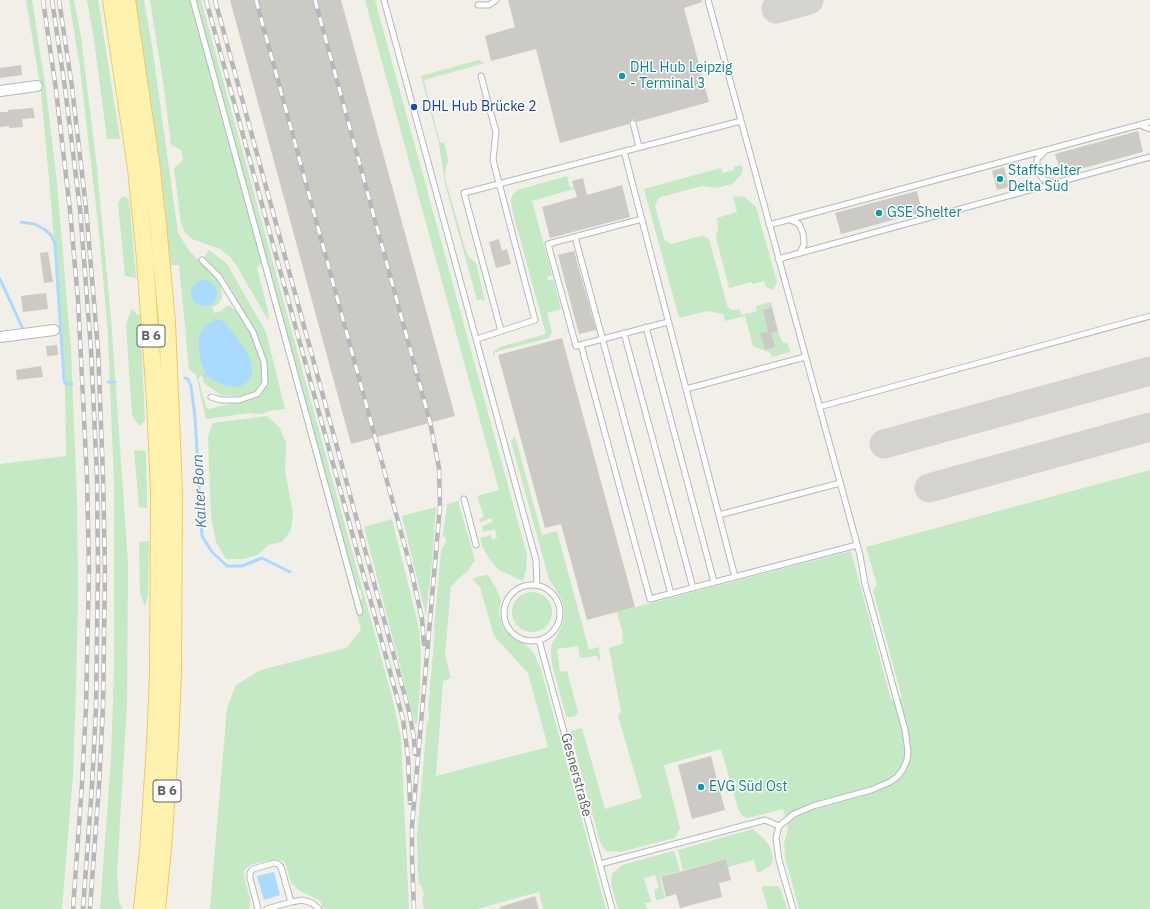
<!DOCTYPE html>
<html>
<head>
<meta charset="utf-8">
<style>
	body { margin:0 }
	canvas { display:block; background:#f1efe8 }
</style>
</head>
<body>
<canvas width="1150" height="909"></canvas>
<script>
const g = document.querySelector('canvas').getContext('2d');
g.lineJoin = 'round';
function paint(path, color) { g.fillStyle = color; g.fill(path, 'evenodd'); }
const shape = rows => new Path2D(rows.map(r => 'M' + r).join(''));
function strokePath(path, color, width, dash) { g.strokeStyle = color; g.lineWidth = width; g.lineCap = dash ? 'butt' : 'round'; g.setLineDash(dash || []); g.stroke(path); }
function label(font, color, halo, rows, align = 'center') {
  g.font = font + ' "IBM Plex Sans",sans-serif'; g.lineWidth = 3; g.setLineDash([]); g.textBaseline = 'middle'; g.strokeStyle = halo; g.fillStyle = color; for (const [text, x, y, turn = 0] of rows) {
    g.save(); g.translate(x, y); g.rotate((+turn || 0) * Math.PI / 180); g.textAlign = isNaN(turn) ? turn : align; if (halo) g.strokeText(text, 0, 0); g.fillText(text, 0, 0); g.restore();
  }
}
paint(shape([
	[26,0,32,0,46,90,57,183,71,350,77,500,78,597,76,691,73,775,62,909,0,909,0,464,66,456,65,379,50,190,41,91],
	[69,0,74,0,81,37,97,168,111,318,128,563,127,704,117,872,119,902,123,909,100,909,111,759,114,671,114,483,108,336,100,242,80,68],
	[87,0,98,0,120,139,107,139,94,40],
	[135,0,144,0,152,46,178,233,190,252,219,280,221,285,222,298,218,304,212,307,214,313,221,311,227,306,230,306,236,311,251,333,261,363,262,382,255,391,239,396,221,395,204,383,203,379,204,377,202,375,198,379,199,381,206,407,209,409,258,397,268,384,266,361,255,330,222,275,204,258,209,250,227,264,266,332,285,409,268,411,263,414,256,414,250,413,206,419,196,375,189,369,179,265,169,265],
	[150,0,191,0,360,603,362,598,361,591,354,581,195,0,201,0,392,697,401,738,409,909,324,909,320,901,297,889,291,882,286,866,284,861,276,859,252,864,248,867,244,871,245,880,250,900,249,909,210,909,227,708,236,685,261,670,346,648,361,630,261,263,257,268,268,311,269,322,235,263,229,256,220,249,192,239,185,232,181,223,174,168,183,160,181,150,171,145,164,88],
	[365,0,375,0,527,555,526,570,523,581,499,570,490,560,482,546,480,538,491,535,492,540,497,538,495,529,483,532,482,526,493,522,492,518,480,522,479,519,484,517,477,496,499,490],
	[479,60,485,63,424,80,440,143,444,142,448,160,445,173,445,178,465,248,469,257,476,263,485,301,482,300,481,297,481,300,477,300,445,184,439,144,421,76],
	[741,165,743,170,741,175,732,184,716,188,702,186,661,197,658,199,655,206,664,239,666,241,672,244,700,236,704,236,709,239,727,305,729,308,732,310,740,309,741,315,757,311,756,306,771,302,772,307,763,310,769,333,778,331,782,342,788,344,790,352,772,357,771,353,753,346,745,316,725,321,723,314,707,311,679,318,644,189,721,168,723,173,734,170,734,167],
	[567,176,570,188,574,187,574,189,532,201,552,275,547,277,548,280,553,279,561,309,547,313,552,332,549,338,495,352,493,357,493,352,500,347,546,334,513,213,511,200,513,194,518,190],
	[122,196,129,199,136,278,125,276,118,203],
	[740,196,746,198,756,207,777,282,773,290,766,287,764,281,752,284,751,282,729,288,716,237,718,229,717,218,737,212,733,197],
	[132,309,140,317,145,421,139,426,132,415,126,324],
	[267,416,279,427,286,442,285,470,293,514,291,530,282,542,268,545,259,554,244,559,226,559,216,542,211,516,208,437,213,423],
	[515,436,542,535,557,531,589,650,599,647,600,657,599,661,598,661,597,656,580,658,578,646,557,649,560,672,567,671,578,712,575,716,571,717,566,716,552,664,551,649,552,644,562,626,564,618,564,608,562,600,549,579,547,572,511,441],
	[134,450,146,451,147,508,139,507],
	[1150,470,1150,909,799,909,785,857,784,843,788,829,783,809,748,818,742,816,738,809,721,749,664,765,680,828,675,838,620,852,606,851,600,842,570,731,582,728,605,809,642,798,618,716,621,711,609,648,624,643,622,641,623,635,617,612,851,551,891,700,902,698,873,591,877,585,866,547],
	[458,501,475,560,467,572,460,577,451,587,445,655,451,678,443,681,436,776,548,747,528,673,494,636,480,587,472,579,480,576,488,575,496,588,501,601,499,612,503,627,514,639,524,644,530,648,534,654,541,669,606,909,543,909,539,892,477,909,424,909,422,898,424,895,422,886,419,884,418,871,417,870,418,866,417,837,427,722,429,720,429,712,428,710,435,630,434,628,441,551,446,542,446,538,443,536,447,504],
	[436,507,432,561,426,616,402,516],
	[392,519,417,620,420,637,421,654,420,688,417,723,415,724,364,527],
	[149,541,148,596,145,606,140,593,139,542],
	'512 612a20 20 0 1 1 40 0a20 20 0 1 1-40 0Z',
	[753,829,765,840,770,847,773,859,771,865,760,872,757,872,754,860,728,867,726,859,683,870,678,850],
	[674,851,680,871,660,877,665,898,656,900,654,890,659,888,655,875,644,878,651,902,645,903,647,909,618,909,611,884,612,874,622,865],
	[763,886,777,886,781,890,787,909,768,909,762,888]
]), '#c5e8c5');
paint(shape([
	'191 293a13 13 0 1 1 26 0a13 13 0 1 1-26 0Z',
	[217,319,225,322,247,352,251,362,252,373,248,381,241,386,233,387,226,386,215,381,206,374,202,365,199,352,199,337,202,330,206,325],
	[274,872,280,895,264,900,257,876]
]), '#aadaff');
strokePath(shape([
	[21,222,34,224,44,229,51,235,55,244,64,380,66,384],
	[0,279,22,327],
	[204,376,206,374],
	[185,378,188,379,191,386,195,417,202,536,212,552,227,566,242,566,262,558,290,572],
	[108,382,115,382],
	[65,383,72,384]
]), '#aadaff', 3);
strokePath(shape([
	[776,9,809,0],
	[884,444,1150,371],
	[929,488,1150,427]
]), '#d4d3d0', 29);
paint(shape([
	[230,0,341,0,455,416,351,444],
	[508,0,702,0,702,2,684,8,709,102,637,122,634,119,632,119,629,122,629,124,560,143,536,49,491,61,485,36,515,27],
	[21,65,22,75,0,78,0,68],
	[33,108,35,118,22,119,23,127,9,128,9,126,0,127,0,112,8,112,8,110],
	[1138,131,1143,152,1061,174,1055,154],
	[1004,167,1009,187,997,190,992,171],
	[583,178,587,195,622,185,630,217,550,238,542,207,577,197,572,181],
	[917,191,922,212,841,234,835,213],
	[499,239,502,251,507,249,511,264,496,268,489,242],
	[574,251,596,330,579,334,558,255],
	[48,252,53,282,44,283,40,253],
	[46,293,48,309,23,312,21,296],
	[772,307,778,331,771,333,775,347,765,350,760,333,768,332,763,310],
	[562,338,635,607,587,620,561,524,545,528,498,355],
	[57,345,58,355,47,356,46,346],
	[41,366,43,377,17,380,16,370],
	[711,756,725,810,692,819,678,765],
	[726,859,731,880,719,883,722,897,680,908,676,894,666,897,661,877],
	[535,896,539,909,500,909,500,907]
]), '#cccac5');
const service = shape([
	[193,0,360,612],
	[384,0,536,560,537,585],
	[708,0,860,555,865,584,905,730,908,751,907,760,903,769,897,777,890,782,871,790,813,806,794,814,779,826,776,838,779,860,793,909],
	[478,5,489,5,496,0],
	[633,123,639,147],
	[1140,125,1150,129],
	[624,151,735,577],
	[1045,151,1037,159,1037,170,1043,179,1055,183],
	[642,219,548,244,576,346,668,322],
	[791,220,799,224,803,233,804,244,800,253],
	[769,225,1150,122],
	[575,237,671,594],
	[778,259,1150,157],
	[202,260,219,277,253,332,264,362,265,383,257,394,239,400,221,400,211,397],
	[646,327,714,582],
	[501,331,464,193,741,121],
	[624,333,693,588],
	[477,339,535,320,493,160,496,132,481,76],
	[581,345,650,599,857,545],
	[686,389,805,357],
	[819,407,1150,316],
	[464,499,476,545],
	[719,515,840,483],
	'504 613a28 28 0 1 1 56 0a28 28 0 1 1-56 0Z',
	[539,640,612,909],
	[600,864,765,820,779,826],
	[258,909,250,878,250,873,253,869,274,863,278,864,281,867,291,902],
	[267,909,291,902,302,900,312,903,319,909]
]);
const minor = shape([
	[0,91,37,86],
	[0,337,54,330]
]);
const primary = shape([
	[111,0,136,168,145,259,155,401,159,492,158,674,155,745,148,850,142,909],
	[127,0,151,162,158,225,167,322,174,492,173,672,170,744,163,848,157,909]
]);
strokePath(service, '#b5b8bc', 7);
strokePath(minor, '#b5b8bc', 12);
strokePath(primary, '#f2c960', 18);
strokePath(service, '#fff', 5);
strokePath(minor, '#fff', 10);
strokePath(primary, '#fff2af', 16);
const rail = shape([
	[43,0,56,90,70,210,78,300,87,477,89,570,86,707,82,784,73,909],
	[52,0,65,88,80,209,91,350,97,476,98,569,96,707,92,786,83,909],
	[59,0,72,87,86,208,98,349,103,475,105,570,103,708,99,785,90,909],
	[206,0,403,719,408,757,410,803],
	[215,0,409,711,414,738,415,754],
	[256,0,411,569,422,619,424,644],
	[315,0,430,422,439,468,440,506,412,826,412,857,414,909]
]);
strokePath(rail, '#b6b7b8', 4.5);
strokePath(rail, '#fff', 3, [9]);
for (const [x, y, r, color] of [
	[622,76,4,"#0f9aa8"],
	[414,107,4,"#1a4fb4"],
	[1000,179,4,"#0f9aa8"],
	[879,213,4,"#0f9aa8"],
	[701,787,4,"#0f9aa8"]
]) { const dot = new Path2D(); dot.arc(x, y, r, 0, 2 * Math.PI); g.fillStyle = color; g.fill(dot); strokePath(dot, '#fff', 1.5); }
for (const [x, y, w] of [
	[151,336,28],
	[167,791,28]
]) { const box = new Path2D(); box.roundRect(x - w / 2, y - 11, w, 22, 3); g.fillStyle = '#fff'; g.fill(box); strokePath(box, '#5f6368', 1); }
label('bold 13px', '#5f6368', null, [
	["B 6",151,336],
	["B 6",167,791]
]);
label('14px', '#0d838f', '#fff', [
	["DHL Hub Leipzig",630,68],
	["- Terminal 3",630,84],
	["Staffshelter",1008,171],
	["Delta Süd",1008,187],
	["GSE Shelter",887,213],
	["EVG Süd Ost",709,787]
], 'left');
label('14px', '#164399', '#fff', [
	["DHL Hub Brücke 2",422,107]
], 'left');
label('14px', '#5f6368', '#fff', [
	["Gesnerstraße",576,775,75]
]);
label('italic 15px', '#4174aa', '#fff', [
	["Kalter Born",200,491,-93]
]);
</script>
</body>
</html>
